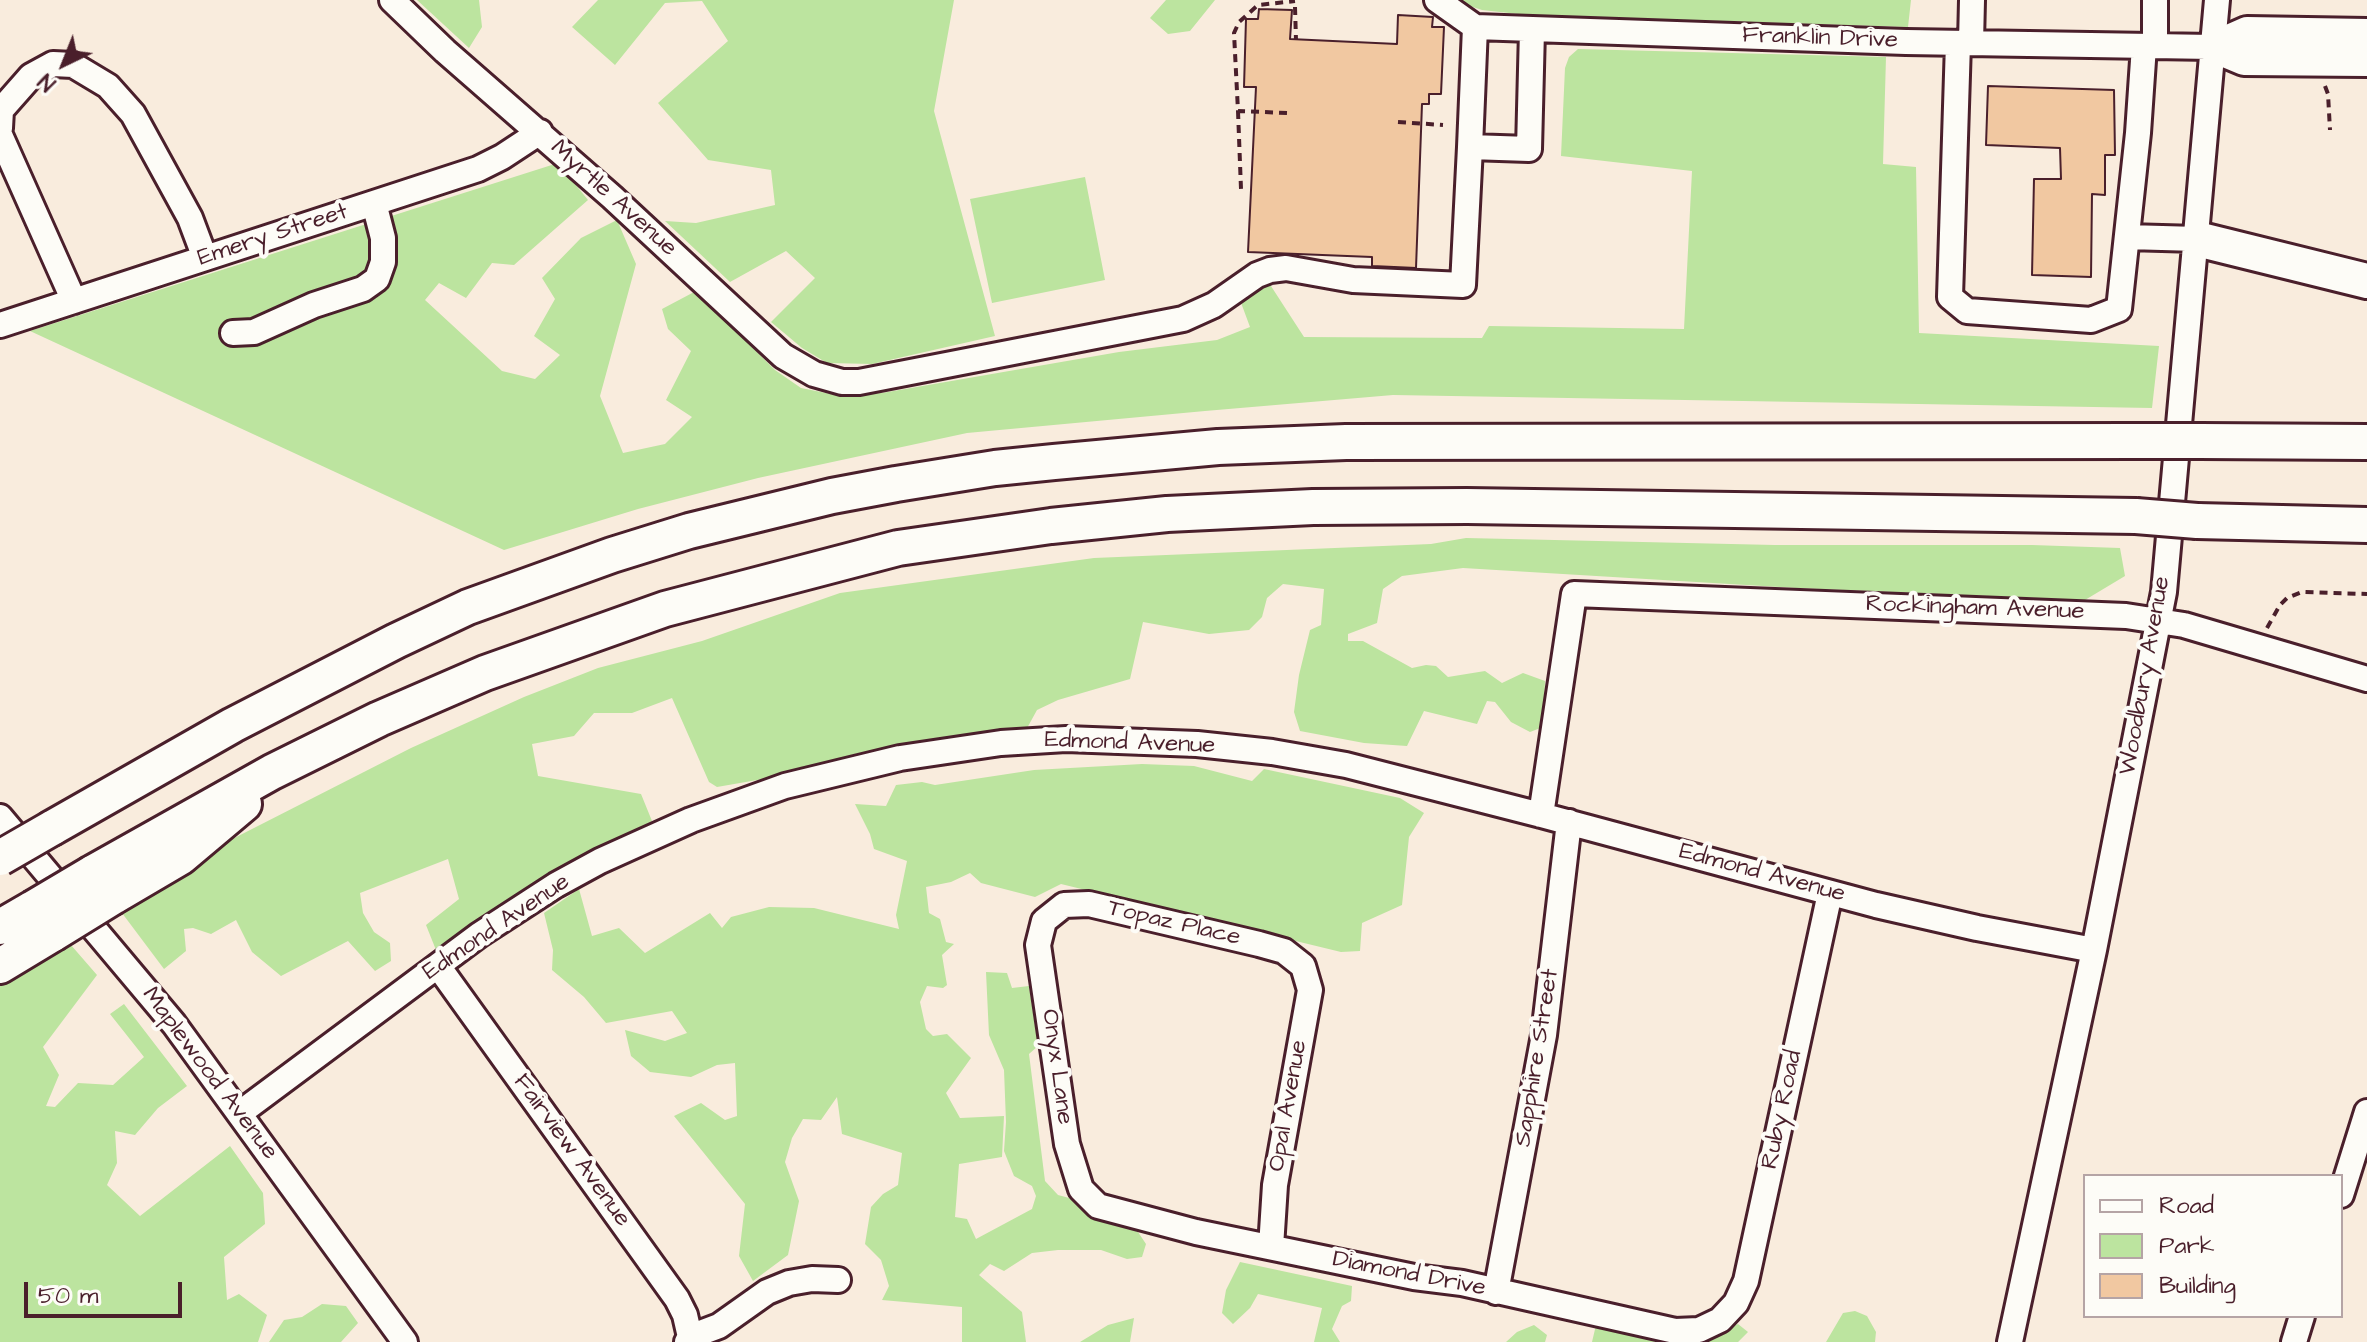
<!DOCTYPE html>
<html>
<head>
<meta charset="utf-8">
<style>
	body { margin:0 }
	#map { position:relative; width:2367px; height:1342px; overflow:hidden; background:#f9ecdd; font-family:"Architects Daughter",sans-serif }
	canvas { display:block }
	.legend { position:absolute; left:2083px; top:1174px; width:260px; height:144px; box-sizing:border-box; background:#fdfcf7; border:2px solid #b5a4a5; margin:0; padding:10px 14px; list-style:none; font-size:24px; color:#4a1f2b }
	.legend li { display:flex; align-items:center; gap:16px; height:40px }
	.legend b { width:40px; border:2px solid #b5a4a5 }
	.north { position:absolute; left:24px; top:24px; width:80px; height:80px; -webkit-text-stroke:6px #fdfcf7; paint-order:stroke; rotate:223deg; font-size:22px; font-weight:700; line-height:32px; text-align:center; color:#4a1f2b }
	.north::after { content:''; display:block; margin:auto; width:28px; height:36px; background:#4a1f2b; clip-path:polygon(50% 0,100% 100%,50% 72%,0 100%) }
	.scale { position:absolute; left:24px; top:1282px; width:158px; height:36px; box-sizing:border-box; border:4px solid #4a1f2b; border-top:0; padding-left:10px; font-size:24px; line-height:28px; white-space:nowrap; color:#4a1f2b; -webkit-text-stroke:6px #fdfcf7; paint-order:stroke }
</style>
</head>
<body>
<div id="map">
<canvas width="2367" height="1342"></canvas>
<ul class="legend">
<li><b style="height:10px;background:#fdfcf7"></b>Road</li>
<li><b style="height:22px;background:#bce49f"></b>Park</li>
<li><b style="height:22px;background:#f1c8a1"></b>Building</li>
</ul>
<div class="north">N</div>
<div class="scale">50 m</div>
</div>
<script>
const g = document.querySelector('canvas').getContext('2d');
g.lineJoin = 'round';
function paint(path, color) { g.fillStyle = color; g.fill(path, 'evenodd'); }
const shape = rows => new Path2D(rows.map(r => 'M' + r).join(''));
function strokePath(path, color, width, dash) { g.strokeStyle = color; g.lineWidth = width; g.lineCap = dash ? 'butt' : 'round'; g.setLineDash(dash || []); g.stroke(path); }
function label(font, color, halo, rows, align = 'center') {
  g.font = font + ' "Architects Daughter",sans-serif'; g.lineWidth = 8; g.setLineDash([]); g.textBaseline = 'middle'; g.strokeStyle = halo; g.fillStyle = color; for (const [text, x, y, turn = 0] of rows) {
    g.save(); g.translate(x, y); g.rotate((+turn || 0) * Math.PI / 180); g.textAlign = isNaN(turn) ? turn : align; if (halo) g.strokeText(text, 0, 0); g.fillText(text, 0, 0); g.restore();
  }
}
paint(shape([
	[417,0,479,0,482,27,469,48],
	[598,0,954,0,934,111,995,336,872,364,827,363,802,348,771,322,815,278,786,251,730,282,665,221,696,223,775,205,771,170,708,160,658,103,728,41,702,1,665,3,615,65,572,27],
	[1166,0,1215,0,1190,31,1168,34,1150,18],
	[1452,0,1911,0,1908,27,1527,15,1482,10],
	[1578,49,1886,57,1883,164,1916,167,1919,333,2159,346,2152,408,1393,395,1205,411,967,433,758,478,638,509,504,550,30,331,558,163,588,200,514,265,492,263,466,298,439,283,425,300,502,371,535,379,560,355,534,336,555,299,542,278,581,238,617,220,636,264,600,396,623,453,665,444,692,417,666,400,691,351,668,329,662,309,696,291,775,370,801,388,836,395,882,393,1119,352,1217,340,1250,327,1240,300,1269,283,1304,337,1482,338,1489,326,1684,329,1692,171,1561,156,1565,68,1569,57],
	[1085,177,1105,280,992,303,970,199],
	[1466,538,1775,545,2032,545,2120,548,2125,576,2085,600,1796,588,1463,568,1402,576,1383,589,1377,623,1348,634,1348,641,1363,641,1412,668,1426,665,1436,666,1448,677,1485,671,1502,683,1523,673,1545,681,1543,727,1530,732,1511,722,1495,702,1487,701,1477,724,1424,711,1407,746,1364,743,1300,731,1294,712,1299,675,1310,630,1321,625,1324,589,1283,584,1267,598,1262,617,1249,630,1209,634,1143,622,1130,679,1058,700,1037,710,1026,730,942,739,859,753,763,779,717,787,709,782,672,698,632,713,594,713,574,736,532,744,538,776,641,794,652,821,548,877,436,950,426,925,459,899,448,859,360,893,363,913,374,932,390,943,391,961,375,971,348,941,281,976,252,952,236,920,211,934,193,928,184,929,186,951,164,969,116,905,201,855,411,748,524,697,598,668,702,641,840,593,1094,558,1431,544],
	[1142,764,1194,766,1252,781,1264,769,1400,798,1424,813,1409,837,1402,905,1362,923,1360,951,1341,952,1061,884,1035,897,981,883,970,873,951,882,926,887,929,913,940,919,946,942,954,944,942,955,947,985,943,988,927,986,920,1002,926,1029,933,1036,947,1034,971,1058,946,1093,960,1118,1004,1116,1002,1157,959,1164,955,1217,967,1219,976,1239,1032,1209,1036,1196,1032,1186,1014,1176,1004,1151,1006,1122,1004,1070,989,1035,986,972,1007,973,1012,988,1029,986,1038,1046,1029,1054,1045,1181,1058,1195,1073,1199,1096,1215,1138,1232,1146,1244,1142,1257,1127,1259,1101,1250,1058,1250,1032,1253,1004,1271,990,1264,979,1275,1022,1312,1026,1342,962,1342,962,1307,882,1300,889,1286,881,1260,865,1244,871,1207,883,1194,898,1185,902,1153,842,1134,837,1097,821,1120,803,1119,792,1138,785,1162,799,1201,788,1255,753,1281,739,1256,745,1204,674,1116,701,1103,725,1120,737,1116,735,1063,717,1065,691,1077,650,1072,631,1056,625,1030,665,1041,687,1033,672,1011,606,1023,584,997,552,970,553,950,544,913,579,889,592,936,619,928,645,953,710,913,722,928,731,917,769,907,814,908,899,929,896,915,907,861,874,849,870,834,855,804,886,806,896,785,922,782,935,785,1034,770],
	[64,937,97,975,43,1047,59,1075,46,1106,55,1107,78,1083,113,1085,144,1057,110,1014,124,1004,187,1086,158,1108,135,1135,115,1131,117,1163,107,1185,140,1216,230,1146,263,1193,265,1224,224,1257,227,1300,239,1294,267,1315,258,1342,0,1342,0,976],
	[1240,1262,1352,1286,1351,1301,1342,1306,1332,1329,1340,1342,1314,1342,1322,1308,1258,1294,1250,1308,1233,1324,1222,1313,1226,1290],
	[322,1304,346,1306,358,1323,341,1342,269,1342,284,1320,302,1317],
	[1855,1311,1867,1316,1876,1332,1875,1342,1826,1342,1843,1313],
	[1134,1318,1130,1342,1080,1342,1108,1325],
	[1738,1324,1748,1332,1738,1342,1701,1342],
	[1534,1325,1547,1335,1545,1342,1506,1342,1517,1332],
	[1596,1325,1660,1342,1592,1342]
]), '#bce49f');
const building = shape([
	[1259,9,1292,10,1290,39,1397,44,1398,15,1433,17,1432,27,1444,27,1441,94,1429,94,1429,104,1422,104,1416,268,1372,266,1372,257,1248,252,1256,87,1244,87,1246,19,1258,19,1259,9],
	[1988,86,2114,90,2115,155,2105,155,2105,195,2092,194,2091,277,2032,275,2034,179,2061,179,2060,148,1986,145,1988,86]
]);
paint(building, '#f1c8a1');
strokePath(building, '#4a1f2b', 2);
const minor = shape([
	[392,0,445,51,612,197,783,356,814,374,842,382,859,382,1183,319,1214,305,1257,275,1270,270,1286,268,1353,280,1463,285,1470,147],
	[1437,0,1475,27,1906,42,2213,47],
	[1475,27,1470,147,1529,149,1532,30],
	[1958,43,1950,297,1967,311,2091,320,2119,309,2138,133,2144,46],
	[1971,43,1972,0],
	[2155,46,2155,0],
	[0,128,1,110,31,76,53,64,73,65,108,86,133,114,190,218,205,258],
	[0,135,74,301],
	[2127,237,2197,239],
	[0,325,478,169,502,157,540,132],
	[233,333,254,332,314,305,363,289,377,279,383,262,383,238,374,203],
	[1541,815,1574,594,2126,616,2184,625,2367,679],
	[0,817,174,1024,405,1342],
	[438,966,677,1299,685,1315,690,1337,687,1342],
	[240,1113,479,935,556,885,600,861,691,820,785,786,900,758,1001,743,1066,739,1197,744,1272,752,1346,765,1541,815,1876,905,1977,928,2094,950],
	[2341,1195,2367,1112],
	[1271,1247,1275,1185,1310,990,1303,966,1284,951,1259,944,1089,904,1064,905,1044,921,1038,945,1067,1144,1081,1189,1098,1206,1196,1232,1414,1277,1462,1283,1675,1331,1699,1330,1720,1320,1736,1303,1746,1281,1830,893],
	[1496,1292,1544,1035,1569,822],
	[690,1337,719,1326,767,1292,789,1283,812,1279,838,1280],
	[2010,1342,2094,950,2164,592,2217,0],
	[2294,1342,2302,1316]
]);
const major = shape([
	[2213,47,2247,32,2367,34],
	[2213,47,2244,60,2367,61]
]);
const highway = shape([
	[2197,239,2367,281],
	[2200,441,2367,442],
	[2197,521,2367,525],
	[52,828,233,725,396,641,468,607,612,555,689,531,832,496,896,484,995,468,1054,462,1218,447,1346,442,2139,441],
	[92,873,272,772,379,719,485,673,665,609,898,548,1051,526,1167,514,1313,507,1467,506,2136,516],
	[113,897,181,857,244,804],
	[0,927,33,908],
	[0,966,53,934]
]);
strokePath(minor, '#4a1f2b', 30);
strokePath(major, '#4a1f2b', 36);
strokePath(highway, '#4a1f2b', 40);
strokePath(shape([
	[1295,7,1296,40],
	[2325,86,2328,94,2330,130],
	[1238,111,1241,189],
	[1287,113,1238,111,1234,33,1239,22,1258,5,1295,1],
	[1398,122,1443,125],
	[2267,628,2280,605,2287,598,2302,592,2367,594]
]), '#4a1f2b', 4, [8, 6]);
strokePath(minor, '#fdfcf7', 24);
strokePath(major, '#fdfcf7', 30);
strokePath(highway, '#fdfcf7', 34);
const highwayBridge = shape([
	[2139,441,2200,441],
	[2136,516,2197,521],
	[0,858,52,828],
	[33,908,92,873],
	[53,934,113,897]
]);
strokePath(highwayBridge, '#4a1f2b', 40, []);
strokePath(highwayBridge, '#fdfcf7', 34);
label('24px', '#4a1f2b', '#fdfcf7', [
	["Franklin Drive",1820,39,2],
	["Myrtle Avenue",613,199,42],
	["Emery Street",273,236,-18],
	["Rockingham Avenue",1975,609,2],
	["Woodbury Avenue",2146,676,-80],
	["Edmond Avenue",1130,744,2],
	["Edmond Avenue",1762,874,15],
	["Topaz Place",1174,924,13],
	["Edmond Avenue",497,928,-34],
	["Sapphire Street",1538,1058,-81],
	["Onyx Lane",1056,1067,82],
	["Maplewood Avenue",209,1074,53],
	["Opal Avenue",1289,1106,-80],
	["Ruby Road",1783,1110,-78],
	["Fairview Avenue",571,1151,54],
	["Diamond Drive",1409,1275,11]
]);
</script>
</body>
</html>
